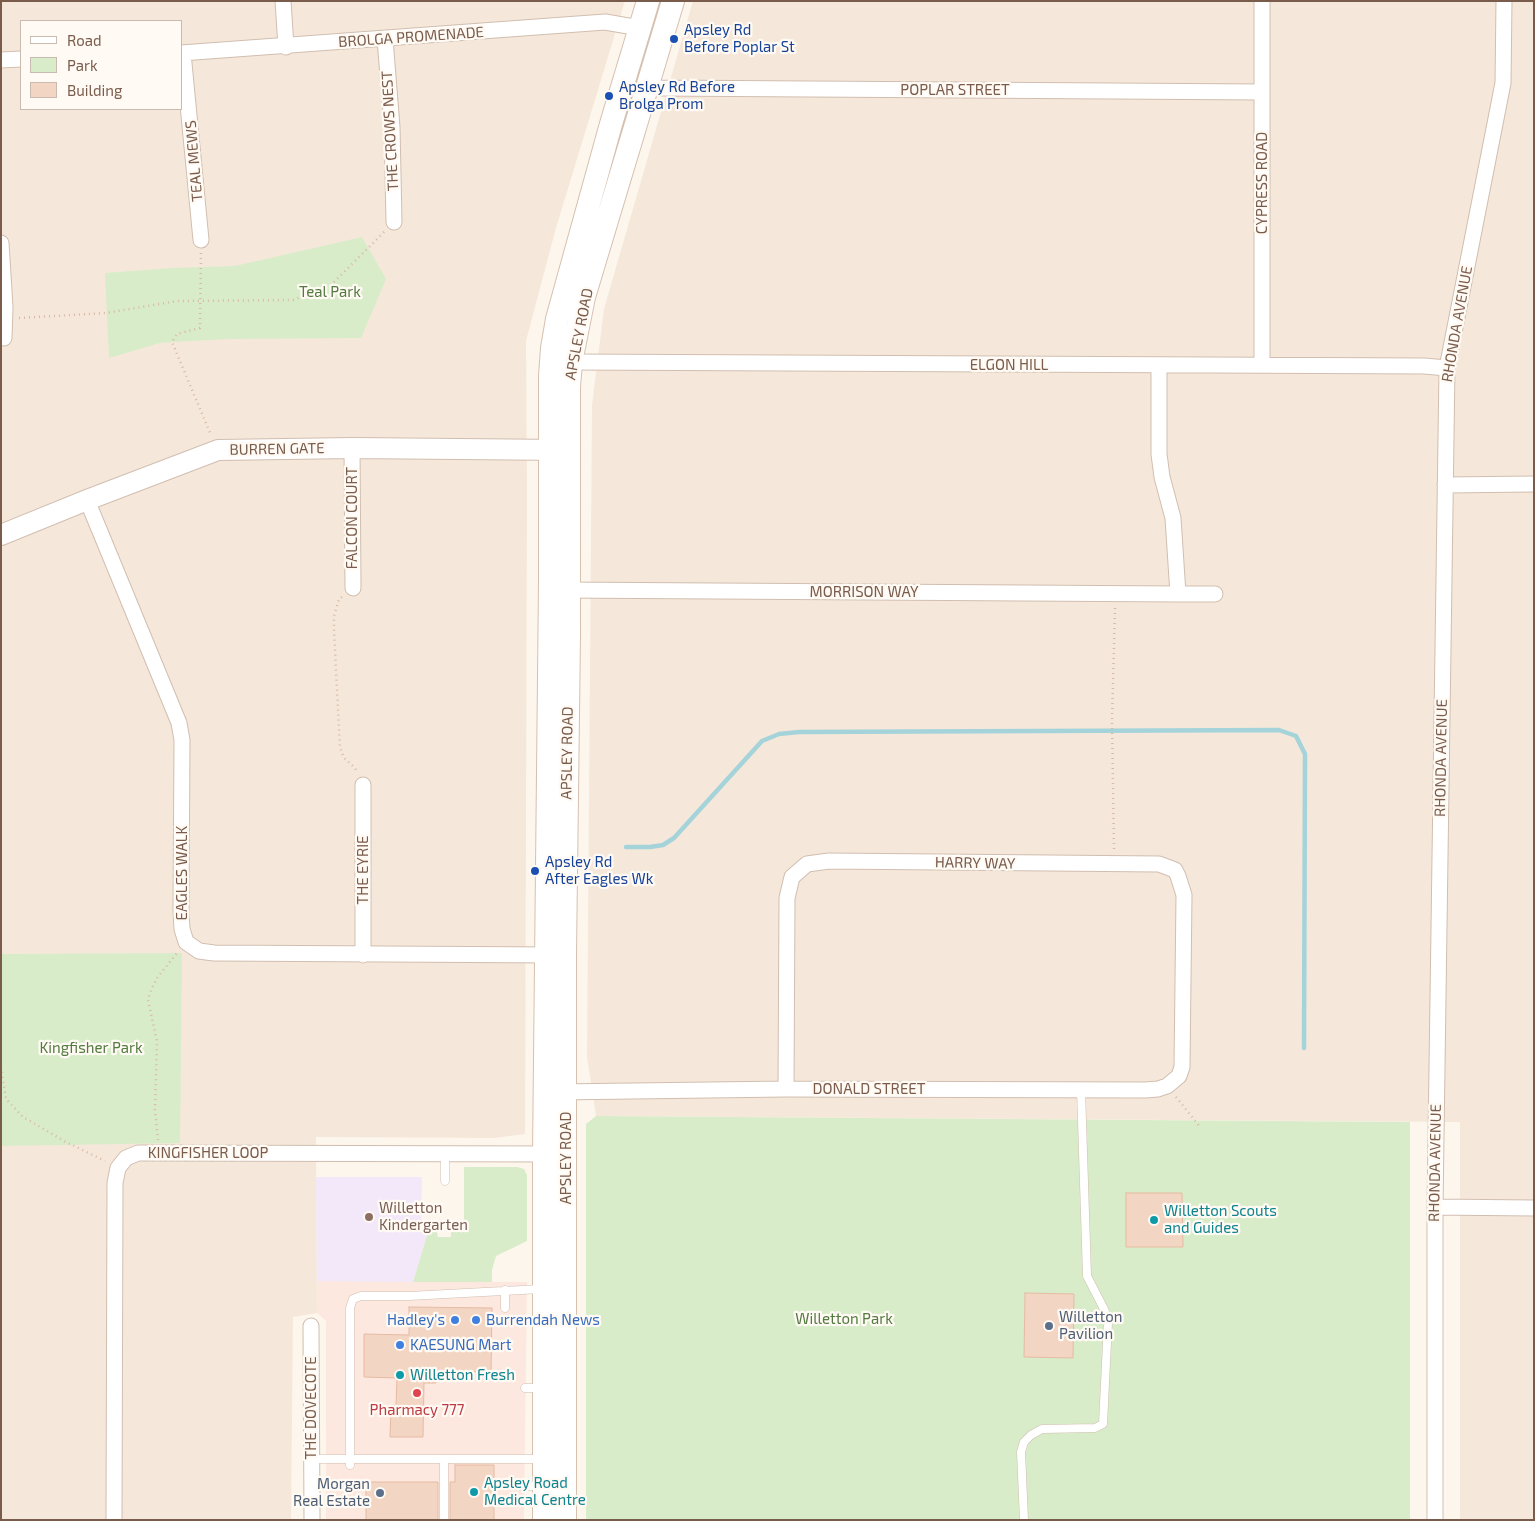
<!DOCTYPE html>
<html>
<head>
<meta charset="utf-8">
<style>
	body { margin:0 }
	#map { position:relative; width:1535px; height:1521px; overflow:hidden; background:#fdf6ec; font-family:"Exo 2",sans-serif }
	canvas { display:block }
	.frame { position:absolute; inset:0; border:2px solid #7a5c4d; pointer-events:none }
	.legend { position:absolute; left:20px; top:20px; width:162px; height:90px; box-sizing:border-box; background:#fffaf3; border:1px solid #cabbb1; margin:0; padding:6px 9px; list-style:none; font-size:15px; color:#7a5c4d }
	.legend li { display:flex; align-items:center; gap:10px; height:25px }
	.legend b { width:25px; border:1px solid #cabbb1 }
</style>
</head>
<body>
<div id="map">
<canvas width="1535" height="1521"></canvas>
<div class="frame"></div>
<ul class="legend">
<li><b style="height:6px;background:#fff"></b>Road</li>
<li><b style="height:14px;background:#d8ecc9"></b>Park</li>
<li><b style="height:14px;background:#f3d5c3"></b>Building</li>
</ul>
</div>
<script>
const g = document.querySelector('canvas').getContext('2d');
g.lineJoin = 'round';
function paint(path, color) { g.fillStyle = color; g.fill(path, 'evenodd'); }
const shape = rows => new Path2D(rows.map(r => 'M' + r).join(''));
function strokePath(path, color, width, dash) { g.strokeStyle = color; g.lineWidth = width; g.lineCap = dash ? 'butt' : 'round'; g.setLineDash(dash || []); g.stroke(path); }
function label(font, color, halo, rows, align = 'center') {
  g.font = font + ' "Exo 2",sans-serif'; g.lineWidth = 4.5; g.setLineDash([]); g.textBaseline = 'middle'; g.strokeStyle = halo; g.fillStyle = color; for (const [text, x, y, turn = 0] of rows) {
    g.save(); g.translate(x, y); g.rotate((+turn || 0) * Math.PI / 180); g.textAlign = isNaN(turn) ? turn : align; if (halo) g.strokeText(text, 0, 0); g.fillText(text, 0, 0); g.restore();
  }
}
paint(shape([
	[1,1,625,1,556,228,526,341,527,492,525,1134,495,1138,316,1137,317,1313,293,1317,291,1520,1,1520],
	[21,21,181,21,181,109,21,109],
	[693,1,1534,1,1534,1520,1460,1520,1460,1122,596,1116,587,1057,592,405,604,309]
]), '#f5e8da');
paint(shape([
	[317,1281,527,1282,524,1520,326,1520,326,1321,317,1313]
]), '#fde8e0');
paint(shape([
	[316,1177,422,1177,421,1232,428,1232,413,1282,317,1281]
]), '#f3e8fa');
paint(shape([
	[362,237,386,279,361,338,229,339,172,342,160,343,109,358,105,273,173,268,235,266],
	[182,953,180,1143,1,1146,1,954],
	[596,1116,1410,1122,1410,1520,586,1520,586,1124],
	[464,1167,517,1167,524,1169,527,1175,527,1241,496,1256,492,1270,492,1282,413,1282,428,1232,437,1232,438,1237,451,1237,451,1232,464,1232]
]), '#d8ecc9');
strokePath(shape([
	[626,847,650,847,663,845,674,838,762,741,779,734,799,732,1279,730,1296,736,1305,754,1304,1048]
]), '#a5d3da', 4.5);
const building = shape([
	[1126,1193,1182,1193,1183,1247,1126,1247,1126,1193],
	[1025,1293,1074,1294,1073,1358,1024,1357,1025,1293],
	[409,1307,492,1308,491,1372,436,1371,436,1383,424,1383,423,1437,390,1437,391,1406,396,1406,397,1378,364,1377,364,1334,409,1335,409,1307],
	[455,1465,494,1465,494,1520,450,1520,450,1482,455,1482,455,1465],
	[366,1482,438,1482,438,1520,366,1520,366,1482]
]);
paint(building, '#f3d5c3');
strokePath(building, '#e6bba3', 1);
const service = shape([
	[445,1154,445,1181],
	[505,1290,505,1308],
	[525,1388,542,1388],
	[311,1459,542,1459],
	[444,1459,444,1520],
	[350,1465,350,1308,353,1299,361,1296,409,1296,541,1289],
	[521,1486,542,1486],
	[1024,1520,1021,1452,1024,1442,1031,1435,1042,1429,1095,1428,1103,1424,1108,1322,1104,1309,1087,1276,1081,1090]
]);
const minor = shape([
	[283,1,286,47],
	[385,39,392,127,394,222],
	[181,53,605,22,640,28],
	[183,53,201,240],
	[1,60,21,59],
	[648,86,659,88,1262,92],
	[1,243,5,307,4,338],
	[571,362,1424,366,1447,368],
	[1262,365,1262,1],
	[352,448,353,588],
	[1445,485,1534,484],
	[87,500,179,723,182,740,181,912,182,929,186,942,199,951,214,953,555,955],
	[561,590,1178,594,1173,518,1162,477,1159,454,1159,365],
	[1178,594,1215,594],
	[363,955,363,785],
	[556,1092,786,1089,1145,1090,1158,1089,1167,1086,1179,1076,1182,1067,1184,895,1178,876,1175,870,1159,864,829,861,807,864,792,877,787,898,786,1089],
	[1435,1207,1534,1208],
	[311,1326,312,1520],
	[114,1520,115,1183,118,1168,126,1158,138,1153,149,1153,554,1154],
	[1435,1520,1435,1207,1447,368,1503,83,1504,1]
]);
const tertiary = shape([
	[1,535,87,500,218,450,352,448,565,450]
]);
const secondary = shape([
	[544,1520,544,1154,550,582,550,376,552,348,557,319,611,124,648,1],
	[565,1520,565,955,569,634,569,387,571,362,584,297,673,1]
]);
strokePath(service, '#d1beb0', 9);
strokePath(minor, '#d1beb0', 17);
strokePath(tertiary, '#d1beb0', 22);
strokePath(secondary, '#d6c0b0', 24);
strokePath(shape([
	[201,253,200,328,177,334,172,342,211,435],
	[19,318,106,313,177,301,293,300,331,285,385,231],
	[342,597,339,599,334,616,334,631,340,748,344,758,355,768,357,773],
	[1114,849,1112,721,1115,607],
	[1,1067,6,1099,23,1117,66,1142,105,1161],
	[1176,1097,1200,1127],
	[158,1140,155,1110,157,1041,148,1000,150,993,157,978,177,953]
]), '#d9b8a5', 2.5, [1, 4]);
strokePath(service, '#fff', 8);
strokePath(minor, '#fff', 15);
strokePath(tertiary, '#fff', 20);
strokePath(secondary, '#fff', 22);
for (const [x, y, r, color] of [
	[674,39,5,"#1a4fb4"],
	[609,96,5,"#1a4fb4"],
	[535,871,5,"#1a4fb4"],
	[369,1217,5,"#8d6e63"],
	[1154,1220,5,"#0f9aa8"],
	[455,1320,5,"#3f7fe0"],
	[476,1320,5,"#3f7fe0"],
	[1049,1326,5,"#5c6f8a"],
	[400,1345,5,"#3f7fe0"],
	[400,1375,5,"#0f9aa8"],
	[417,1393,5,"#e0444e"],
	[474,1492,5,"#0f9aa8"],
	[380,1493,5,"#5c6f8a"]
]) { const dot = new Path2D(); dot.arc(x, y, r, 0, 2 * Math.PI); g.fillStyle = color; g.fill(dot); strokePath(dot, '#fffaf3', 2); }
label('15px', '#164399', '#fffaf3', [
	["Apsley Rd",684,30],
	["Before Poplar St",684,47],
	["Apsley Rd Before",619,87],
	["Brolga Prom",619,104],
	["Apsley Rd",545,862],
	["After Eagles Wk",545,879]
], 'left');
label('15px', '#7a5c4d', '#fffaf3', [
	["BROLGA PROMENADE",411,37,-4],
	["POPLAR STREET",955,90],
	["THE CROWS NEST",390,131,-93],
	["TEAL MEWS",194,161,-95],
	["CYPRESS ROAD",1262,183,-90],
	["RHONDA AVENUE",1457,324,-80],
	["APSLEY ROAD",579,334,-79],
	["ELGON HILL",1009,365],
	["BURREN GATE",277,449,-1],
	["FALCON COURT",352,518,-90],
	["MORRISON WAY",864,592],
	["APSLEY ROAD",567,753,-89],
	["RHONDA AVENUE",1441,758,-89],
	["HARRY WAY",975,863,1],
	["THE EYRIE",363,870,-90],
	["EAGLES WALK",182,873,-90],
	["DONALD STREET",869,1089],
	["KINGFISHER LOOP",208,1153],
	["APSLEY ROAD",566,1158,-90],
	["RHONDA AVENUE",1435,1163,-89],
	["THE DOVECOTE",311,1408,-90]
]);
label('15px', '#537a41', '#fffaf3', [
	["Teal Park",330,292],
	["Kingfisher Park",91,1048],
	["Willetton Park",844,1319]
]);
label('15px', '#785e54', '#fffaf3', [
	["Willetton",379,1208],
	["Kindergarten",379,1225]
], 'left');
label('15px', '#0d838f', '#fffaf3', [
	["Willetton Scouts",1164,1211],
	["and Guides",1164,1228],
	["Willetton Fresh",410,1375],
	["Apsley Road",484,1483],
	["Medical Centre",484,1500]
], 'left');
label('15px', '#4e5e75', '#fffaf3', [
	["Willetton",1059,1317],
	["Pavilion",1059,1334],
	["Morgan",370,1484,"right"],
	["Real Estate",370,1501,"right"]
], 'left');
label('15px', '#366cbe', '#fffaf3', [
	["Hadley's",445,1320,"right"],
	["Burrendah News",486,1320],
	["KAESUNG Mart",410,1345]
], 'left');
label('15px', '#be3a42', '#fffaf3', [
	["Pharmacy 777",417,1410]
]);
</script>
</body>
</html>
